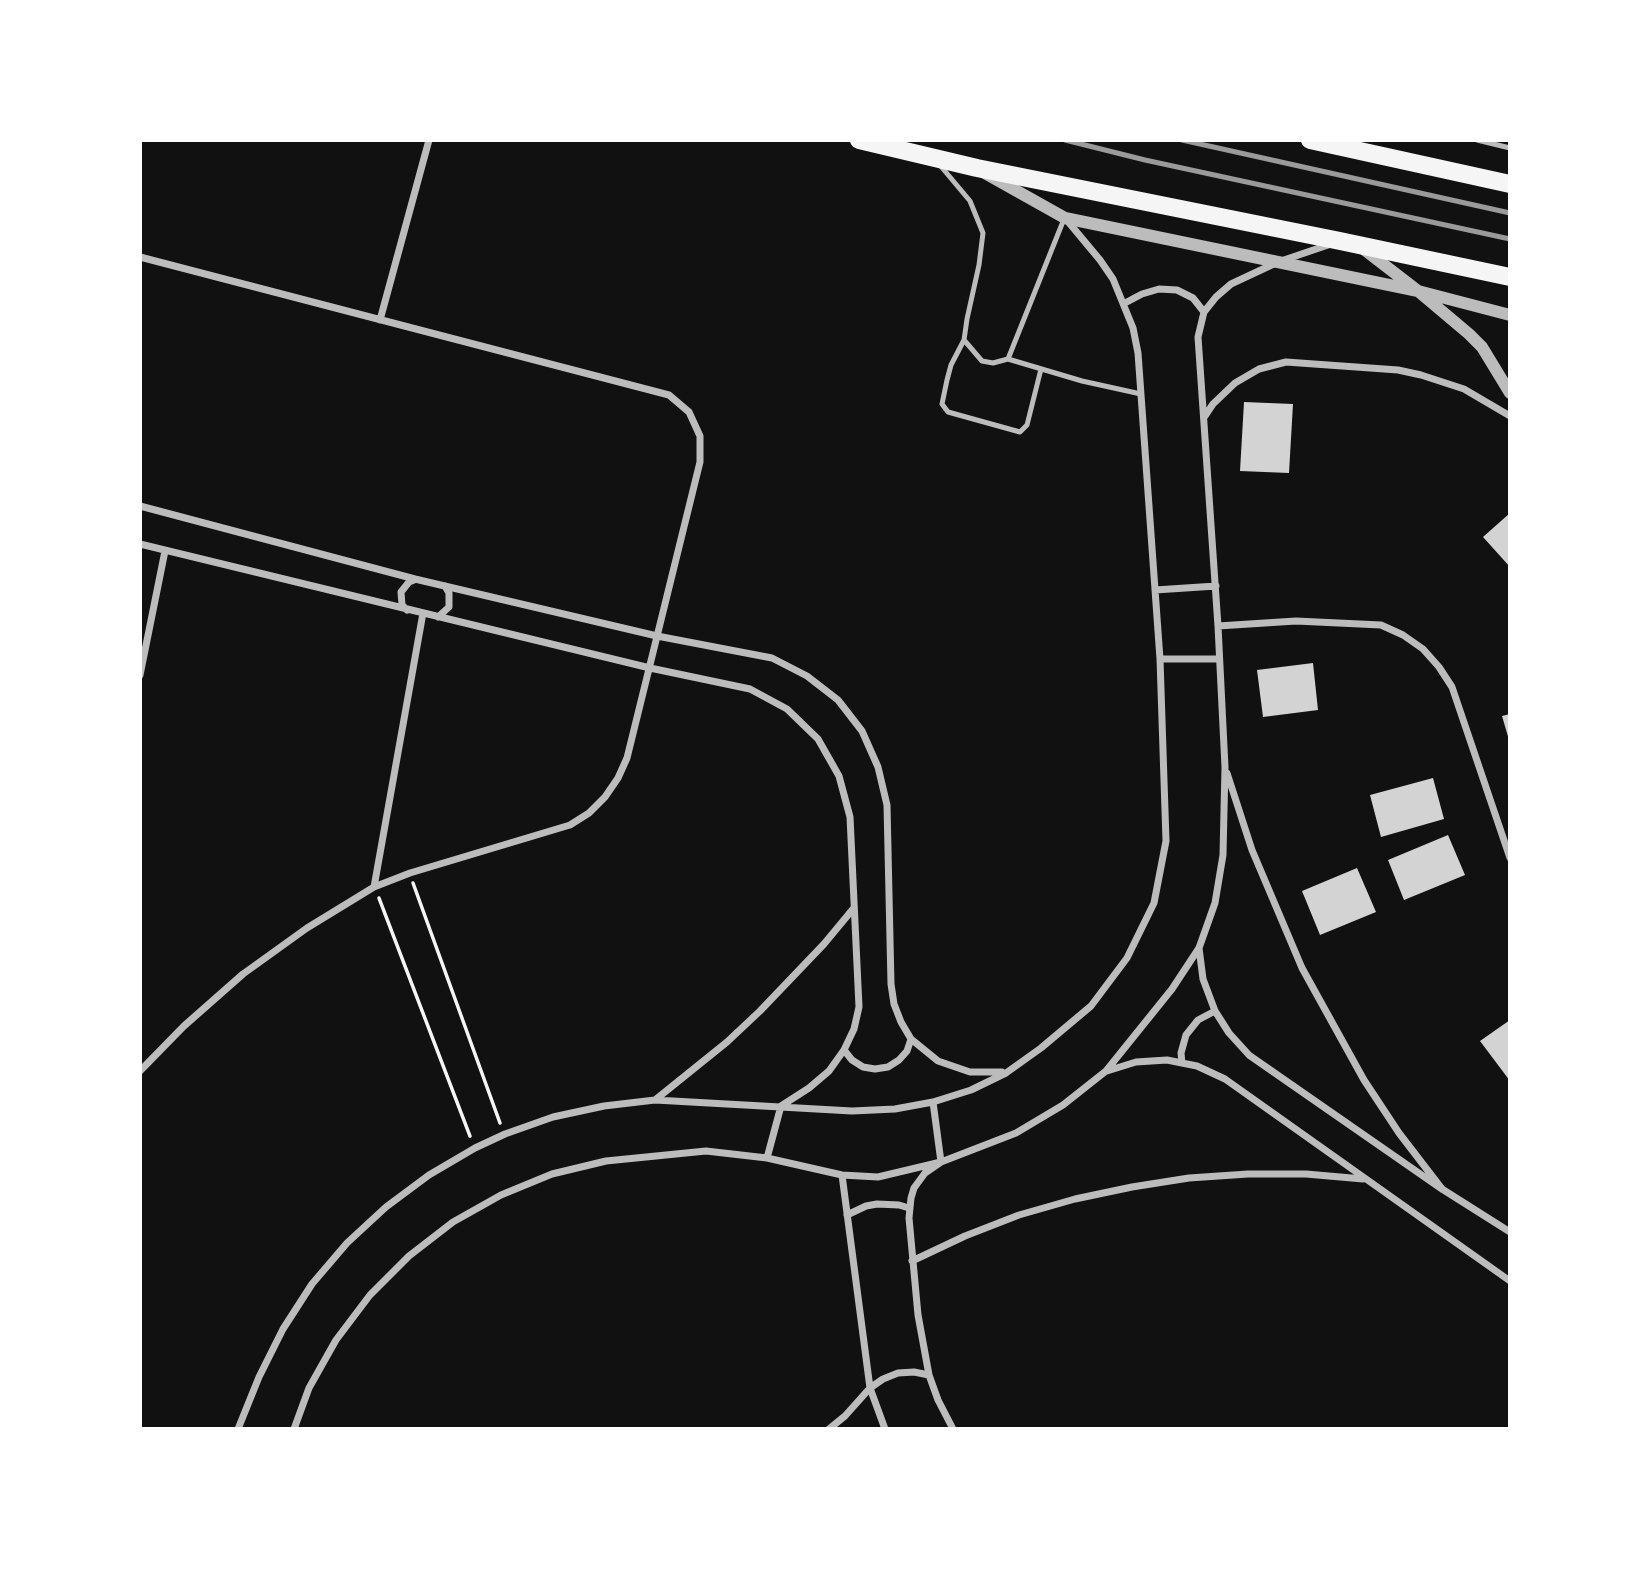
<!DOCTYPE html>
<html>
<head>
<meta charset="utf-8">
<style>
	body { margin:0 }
	#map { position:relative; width:1650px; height:1569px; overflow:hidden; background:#111; font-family:Mulish,sans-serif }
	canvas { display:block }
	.frame { position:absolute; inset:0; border:142px solid #fff; pointer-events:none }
</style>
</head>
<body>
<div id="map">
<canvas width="1650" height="1569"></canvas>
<div class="frame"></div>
</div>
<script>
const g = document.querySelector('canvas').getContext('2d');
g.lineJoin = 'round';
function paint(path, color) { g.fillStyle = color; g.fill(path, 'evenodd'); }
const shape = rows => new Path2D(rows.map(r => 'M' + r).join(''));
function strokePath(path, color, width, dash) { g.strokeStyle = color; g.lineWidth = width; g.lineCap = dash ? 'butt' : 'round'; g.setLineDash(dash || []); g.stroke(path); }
paint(shape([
	[1244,402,1293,404,1289,473,1240,471],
	[1510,513,1510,567,1483,537],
	[1313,663,1318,710,1263,717,1257,670],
	[1510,714,1510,739,1509,740,1502,716],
	[1433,778,1444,819,1381,837,1370,795],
	[1448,835,1465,875,1404,900,1388,860],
	[1357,868,1376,912,1320,935,1302,891],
	[1510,1020,1510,1081,1480,1041]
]), '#d3d3d3');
strokePath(shape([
	[413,883,500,1123],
	[379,898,470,1136]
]), '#f5f5f5', 3.5);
strokePath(shape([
	[1477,140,1510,148],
	[939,164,970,201,983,233,979,265,967,319,964,340,982,361,993,363,1008,359,1064,219],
	[964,340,951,365,947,380,942,404,948,412,1020,432,1027,425,1041,369],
	[1008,359,1082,381,1141,394]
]), '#bcbcbc', 5);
strokePath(shape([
	[140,257,669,395,689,412,700,436,700,462,627,758,618,778,605,797,589,813,570,825,410,873,374,887,307,928,243,974,184,1026,140,1071],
	[1125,303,1142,294,1159,289,1177,290,1193,298,1204,312],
	[380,320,429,140],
	[1205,416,1213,404,1235,383,1259,369,1286,362,1398,370,1421,375,1464,389,1510,416],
	[140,506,415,579,657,636,772,658,807,676,838,700,862,731,878,767,887,805,891,984,894,1004,901,1022,911,1039,938,1061,970,1072,1002,1072],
	[140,544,650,668,750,689,787,709,818,739,839,776,850,817,859,1007,854,1029,844,1050,829,1071,809,1088,781,1106,767,1158],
	[1155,590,1216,586],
	[407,610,402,605,401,592,409,582,414,580],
	[438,617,449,607,449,593,445,586],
	[1218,626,1296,621,1381,625,1403,635,1423,649,1439,667,1452,687,1510,858],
	[1160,659,1219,659],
	[140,675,165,551],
	[1227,773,1252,850,1302,968,1364,1080,1399,1133,1442,1189],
	[374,887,423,613],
	[1199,948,1203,979,1215,1011,1229,1033,1249,1055,1442,1189,1510,1232],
	[844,1050,852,1060,863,1067,875,1069,888,1067,899,1060,907,1051,911,1039],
	[1182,1063,1181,1053,1186,1035,1198,1020,1215,1011],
	[1107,1071,1136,1062,1167,1060,1197,1066,1225,1079,1510,1281],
	[655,1100,727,1042,760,1011,824,944,853,909],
	[933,1102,941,1162,925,1173,914,1188,911,1198,909,1218,918,1315,929,1375,938,1400,953,1429],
	[842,1175,870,1388,885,1429],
	[847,1215,866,1206,877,1204,899,1205,909,1208],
	[912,1261,965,1236,1019,1215,1075,1199,1132,1187,1189,1178,1248,1174,1306,1174,1363,1179],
	[238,1429,259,1377,283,1329,312,1284,347,1243,386,1207,429,1175,475,1148,505,1134,553,1117,604,1106,655,1100,852,1111,895,1109,933,1102,971,1090,1006,1073,1041,1048,1091,1006,1127,958,1154,903,1166,841,1160,659,1138,353,1133,328,1113,279,1100,260,1065,218],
	[294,1429,309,1388,336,1340,370,1295,409,1256,453,1222,501,1195,552,1174,606,1161,706,1151,767,1158,842,1175,878,1177,941,1162,1016,1133,1063,1105,1106,1071,1172,989,1199,948,1215,903,1223,855,1225,767,1218,626,1198,337,1204,312,1216,297,1231,284,1278,262,1331,244],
	[829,1429,845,1416,870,1388,883,1379,898,1373,914,1372,929,1375]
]), '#bcbcbc', 7);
strokePath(shape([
	[983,172,1065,218,1418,291,1510,315],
	[1361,247,1418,291,1469,334,1482,347,1510,393]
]), '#bcbcbc', 12);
strokePath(shape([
	[859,140,977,168,1340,241,1510,277],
	[1310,140,1510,184]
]), '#f5f5f5', 18);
strokePath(shape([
	[1065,140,1145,160,1510,239],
	[1182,140,1510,213]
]), '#9a9a9a', 5);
</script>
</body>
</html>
